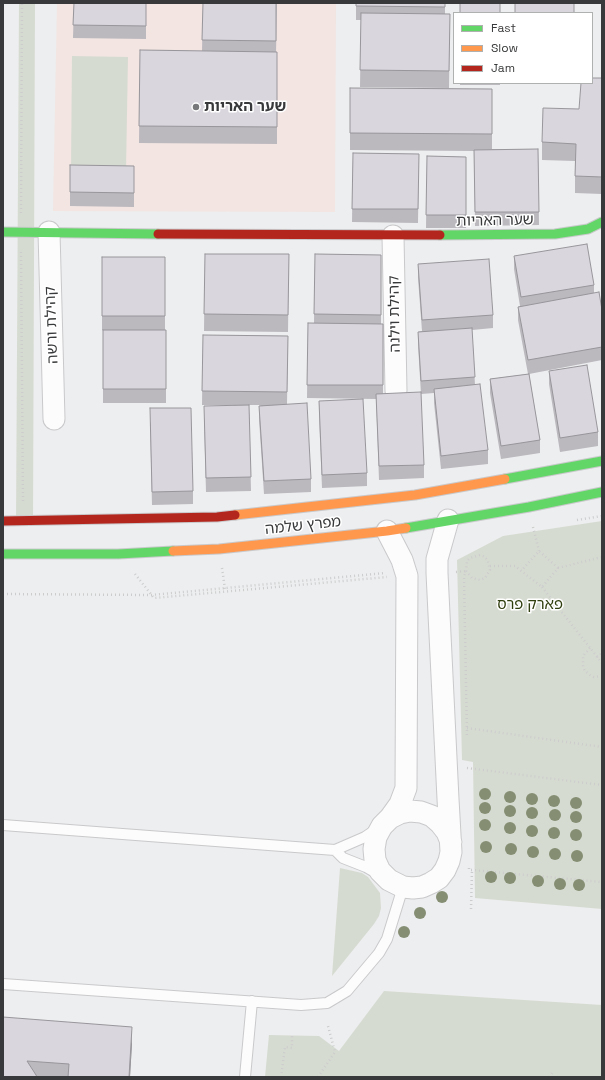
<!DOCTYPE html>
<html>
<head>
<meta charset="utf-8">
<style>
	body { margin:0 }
	#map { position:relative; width:605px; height:1080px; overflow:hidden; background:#edeeef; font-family:"Space Grotesk",sans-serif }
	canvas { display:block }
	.frame { position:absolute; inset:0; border:4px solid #38393a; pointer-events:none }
	.legend { position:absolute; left:453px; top:12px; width:140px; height:72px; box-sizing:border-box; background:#fff; border:1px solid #afb0b0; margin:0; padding:5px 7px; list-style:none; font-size:12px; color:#38393a }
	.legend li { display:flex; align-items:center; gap:8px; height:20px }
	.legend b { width:20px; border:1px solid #afb0b0 }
</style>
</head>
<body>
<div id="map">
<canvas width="605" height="1080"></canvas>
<div class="frame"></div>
<ul class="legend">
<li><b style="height:5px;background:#63d668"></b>Fast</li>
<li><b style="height:5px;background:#ff974d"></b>Slow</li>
<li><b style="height:5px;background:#b3261e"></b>Jam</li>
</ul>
</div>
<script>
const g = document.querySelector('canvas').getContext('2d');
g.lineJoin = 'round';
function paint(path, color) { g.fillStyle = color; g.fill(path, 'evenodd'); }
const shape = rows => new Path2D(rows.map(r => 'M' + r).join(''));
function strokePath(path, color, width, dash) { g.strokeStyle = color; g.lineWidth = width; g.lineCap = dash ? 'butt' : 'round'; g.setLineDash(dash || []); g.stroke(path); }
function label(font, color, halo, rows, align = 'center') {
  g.font = font + ' "Space Grotesk","Noto Sans Hebrew",sans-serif'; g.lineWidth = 3; g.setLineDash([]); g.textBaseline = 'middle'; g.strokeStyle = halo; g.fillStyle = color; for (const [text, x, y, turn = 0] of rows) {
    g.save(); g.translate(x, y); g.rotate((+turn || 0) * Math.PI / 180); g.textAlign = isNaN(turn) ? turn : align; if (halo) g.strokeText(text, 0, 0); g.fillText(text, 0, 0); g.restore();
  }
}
paint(shape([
	[57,3,336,3,335,212,53,211]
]), '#f2e5e2');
paint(shape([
	[19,3,35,3,33,521,16,522],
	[72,56,128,57,126,170,71,169],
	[602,521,602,909,475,898,473,762,462,760,457,560,503,536],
	[340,868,362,873,368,877,380,893,381,908,379,916,374,924,332,976],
	[384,991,602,1005,602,1077,265,1077,269,1035,319,1036,339,1051]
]), '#d6dbd1');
const lane = shape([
	[3,825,335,850,365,837,377,829],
	[335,850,343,858,366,867,378,874],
	[3,984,301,1005,327,1003,347,991,379,953,387,939,403,887],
	[245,1077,252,1001]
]);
const street = shape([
	[49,232,54,419],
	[393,236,396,391],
	[448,520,437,559,437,573,448,799,451,852,449,861,445,870,439,878,431,883,422,887,413,888,403,887,389,880,380,871,375,860,374,849,376,837,382,826,390,818,400,813,410,811,421,812,432,816,440,823,447,832,451,842],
	[387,531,402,560,407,576,406,788,400,804,390,818]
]);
const fast = shape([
	[3,232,158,234],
	[440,235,555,234,588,229,602,222],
	[505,479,602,461],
	[406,528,529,507,602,492],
	[3,554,118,554,173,551]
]);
const slow = shape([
	[235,515,415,495,505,479],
	[173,551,219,549,387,531,406,528]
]);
const jam = shape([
	[158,234,440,235],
	[3,521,217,517,235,515]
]);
strokePath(lane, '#c9c9cb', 12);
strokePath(street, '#c9c9cb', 23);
strokePath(fast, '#c9c9cb', 11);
strokePath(slow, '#c9c9cb', 11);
strokePath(jam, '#c9c9cb', 11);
strokePath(shape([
	[21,213,22,3],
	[21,252,23,501],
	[577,520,602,516],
	[533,527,539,551],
	[490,566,515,566,542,587,558,568,539,551,522,570],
	[222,568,225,589],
	[558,568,602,557],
	[466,571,472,578,480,580,485,578,490,570,488,561,485,557,480,555,470,558,467,561,466,571,464,576,467,737],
	[456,572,466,571],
	[135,574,154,598,387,577],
	[542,587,602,663],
	[3,594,151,595,385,573],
	[590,648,583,656,583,667,585,671,590,675,594,677,602,676],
	[597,657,602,653],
	[467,728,602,747],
	[467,768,602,785],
	[469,868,469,870,472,870,602,882],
	[471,909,472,870],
	[281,1077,285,1047,292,1048,292,1035],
	[318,1077,335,1052,328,1026],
	[549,1077,552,1073]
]), '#cccccd', 2.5, [1, 3]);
strokePath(lane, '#fcfcfd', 10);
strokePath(street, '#fcfcfd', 21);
strokePath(fast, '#63d668', 9);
strokePath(slow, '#ff974d', 9);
strokePath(jam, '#b3261e', 9);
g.fillStyle = '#858e73';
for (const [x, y] of [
	[485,794],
	[510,797],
	[532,799],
	[554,801],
	[576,803],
	[485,808],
	[510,811],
	[532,813],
	[555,815],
	[576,817],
	[485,825],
	[510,828],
	[532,831],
	[554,833],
	[576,835],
	[486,847],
	[511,849],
	[533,852],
	[555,854],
	[577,856],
	[491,877],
	[510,878],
	[538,881],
	[560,884],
	[579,885],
	[442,897],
	[420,913],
	[404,932]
]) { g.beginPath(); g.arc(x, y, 6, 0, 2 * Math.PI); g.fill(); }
paint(shape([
	[74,3,146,3,146,39,73,38],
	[203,3,277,3,276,52,277,69,277,144,139,143,140,50,202,51],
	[356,3,445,3,445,14,450,14,449,88,360,87,361,20,356,20],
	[602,78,602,194,575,193,575,161,542,160,542,142,579,109],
	[460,83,500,83,500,85,460,85],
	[350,88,492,89,492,149,538,149,539,225,475,226,474,151,350,150],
	[353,153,419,154,418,223,352,222],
	[427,156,466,157,466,228,426,228],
	[70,165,134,166,134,207,70,206],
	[205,254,289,254,288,332,204,331],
	[315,254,381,255,381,324,383,324,383,394,424,465,424,478,379,480,376,399,307,398,308,323,314,323],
	[514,256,594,285,594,293,602,310,602,360,529,374,540,440,540,453,501,459,490,393,490,379,528,374,518,320,518,307,520,306,514,269],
	[102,257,165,257,165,330,102,330],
	[418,264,493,315,493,328,472,330,475,385,488,450,488,464,441,469,434,403,434,393,421,394,418,345,418,332,422,331,418,278],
	[103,330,166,330,166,403,103,403],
	[203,335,288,336,287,404,311,479,311,492,264,494,259,419,259,406,261,405,249,405,251,491,206,492,204,419,234,405,202,405],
	[549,371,598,432,598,446,560,452,549,384],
	[319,401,367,473,367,486,322,488,319,415],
	[150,422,193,491,193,504,152,505],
	[3,1017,132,1044,130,1077,3,1077]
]), '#bbb8be');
paint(shape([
	[132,1027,132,1044,130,1077,129,1077]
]), '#98969b');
const building = shape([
	[74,3,146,3,146,26,73,25,74,3],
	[203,3,276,3,276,41,202,40,203,3],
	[356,3,445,3,445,7,356,6,356,3],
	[460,3,500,3,500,13,460,13,460,3],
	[515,3,574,3,574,13,515,13,515,3],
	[361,13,450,14,449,71,360,70,361,13],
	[140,50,277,52,277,127,139,126,140,50],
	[592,78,602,78,602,177,575,176,576,144,542,142,543,108,579,109,581,83,592,83,592,78],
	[350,88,492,89,492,134,350,133,350,88],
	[538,149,539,212,475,212,474,150,538,149],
	[353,153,419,154,418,209,352,209,353,153],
	[427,156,466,157,466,215,426,215,427,156],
	[70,165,134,166,134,193,70,192,70,165],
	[587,244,594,285,521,297,514,256,587,244],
	[205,254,289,254,288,315,204,314,205,254],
	[315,254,381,255,381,315,314,314,315,254],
	[102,257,165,257,165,316,102,316,102,257],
	[489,259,493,315,422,320,418,264,489,259],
	[599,292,602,310,602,347,528,360,518,307,599,292],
	[308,323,383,324,383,385,307,385,308,323],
	[472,328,475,377,421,381,418,332,472,328],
	[103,330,166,330,166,389,103,389,103,330],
	[203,335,288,336,287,392,202,391,203,335],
	[587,365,598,432,560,438,549,371,587,365],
	[529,374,540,440,501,446,490,379,529,374],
	[480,384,488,450,441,456,434,389,480,384],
	[421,392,424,465,379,466,376,394,421,392],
	[363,399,367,473,322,475,319,401,363,399],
	[307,403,311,479,264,481,259,406,307,403],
	[249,405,251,477,206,478,204,406,249,405],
	[150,408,191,408,193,491,152,492,150,408],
	[3,1017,132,1027,129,1077,68,1077,69,1064,27,1061,36,1075,37,1077,3,1077,3,1017]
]);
paint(building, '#d9d6dd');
strokePath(building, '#98969b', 1);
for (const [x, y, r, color] of [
	[196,107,4,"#777879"]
]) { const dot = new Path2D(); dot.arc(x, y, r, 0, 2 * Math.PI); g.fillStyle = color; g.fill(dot); strokePath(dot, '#fff', 1.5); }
label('bold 15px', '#38393a', '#fff', [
	["שער האריות",204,107]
], 'left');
label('15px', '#38393a', '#fff', [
	["שער האריות",495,221,-1],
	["קהילת וילנה",395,314,-91],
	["קהילת ורשה",52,325,-92],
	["מפרץ שלמה",303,526,-6]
]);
label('15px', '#303f0e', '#fff', [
	["פארק פרס",530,605]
]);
</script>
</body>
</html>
